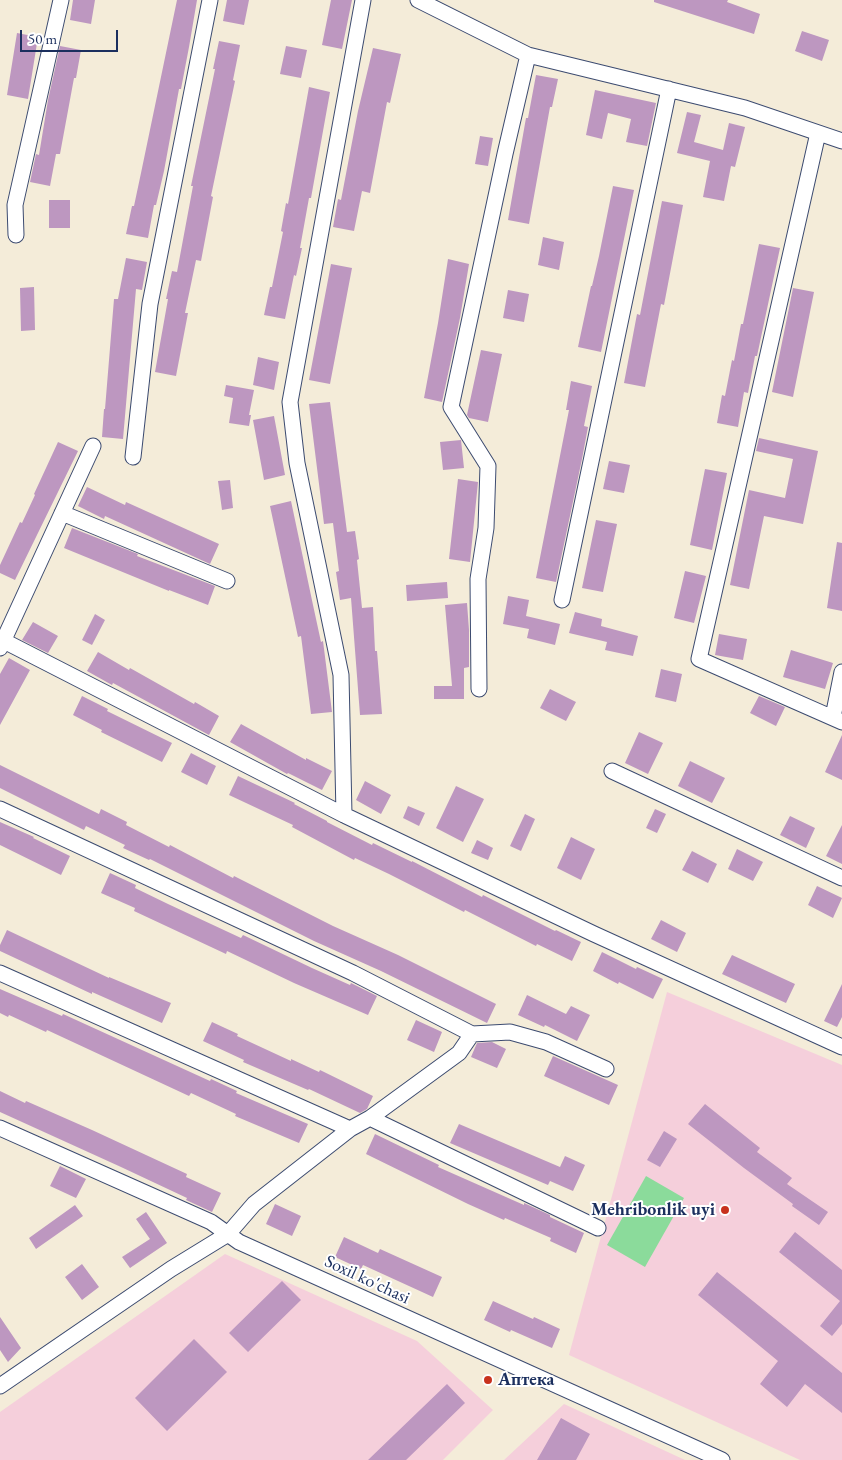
<!DOCTYPE html>
<html>
<head>
<meta charset="utf-8">
<style>
	body { margin:0 }
	#map { position:relative; width:842px; height:1460px; overflow:hidden; background:#f4ecd9; font-family:"EB Garamond",serif }
	canvas { display:block }
	.scale { position:absolute; left:20px; top:30px; width:98px; height:22px; box-sizing:border-box; border:2px solid #1b2f5e; border-top:0; padding-left:6px; font-size:15px; line-height:18px; white-space:nowrap; color:#1b2f5e; -webkit-text-stroke:4px #fff; paint-order:stroke }
</style>
</head>
<body>
<div id="map">
<canvas width="842" height="1460"></canvas>
<div class="scale">50 m</div>
</div>
<script>
const g = document.querySelector('canvas').getContext('2d');
g.lineJoin = 'round';
function paint(path, color) { g.fillStyle = color; g.fill(path, 'evenodd'); }
const shape = rows => new Path2D(rows.map(r => 'M' + r).join(''));
function strokePath(path, color, width, dash) { g.strokeStyle = color; g.lineWidth = width; g.lineCap = dash ? 'butt' : 'round'; g.setLineDash(dash || []); g.stroke(path); }
function label(font, color, halo, rows, align = 'center') {
  g.font = font + ' "EB Garamond",serif'; g.lineWidth = 4; g.setLineDash([]); g.textBaseline = 'middle'; g.strokeStyle = halo; g.fillStyle = color; for (const [text, x, y, turn = 0] of rows) {
    g.save(); g.translate(x, y); g.rotate((+turn || 0) * Math.PI / 180); g.textAlign = isNaN(turn) ? turn : align; if (halo) g.strokeText(text, 0, 0); g.fillText(text, 0, 0); g.restore();
  }
}
paint(shape([
	[667,992,842,1065,842,1460,800,1460,569,1355],
	[225,1254,417,1341,493,1410,443,1460,0,1460,0,1412],
	[564,1404,685,1460,504,1460]
]), '#f5cfdb');
paint(shape([
	[646,1176,684,1198,645,1267,607,1245]
]), '#8bdb9b');
paint(shape([
	[73,0,95,0,91,24,70,20],
	[177,0,197,0,189,47,181,89,179,89,164,171,156,205,154,205,148,238,126,234,132,206,134,206,141,173],
	[227,0,249,0,244,25,223,21],
	[331,0,352,0,342,49,322,45],
	[654,0,728,0,727,2,760,14,754,34,654,2],
	[802,31,829,40,822,61,795,51],
	[17,33,38,37,28,99,7,95],
	[219,41,240,45,233,80,235,81,211,196,213,197,201,261,196,260,185,313,188,313,176,376,155,372,168,299,166,299,172,271,177,272,193,186,191,186,215,69,213,69],
	[60,46,81,50,76,78,74,78,60,154,56,154,50,186,30,182,36,154,39,155,48,100],
	[286,46,307,50,301,78,280,74],
	[373,48,401,54,390,103,387,102,370,193,362,191,354,231,333,227,338,199,341,200,358,111],
	[536,75,558,79,552,107,550,107,529,224,508,220,526,118,528,118],
	[309,87,330,92,311,198,309,198,300,248,302,248,296,276,294,275,285,319,264,315,270,287,272,287,283,232,281,231,286,203,288,204],
	[595,90,656,103,647,146,626,142,631,119,608,113,602,139,586,135],
	[687,112,701,115,694,142,723,150,729,123,745,127,735,167,731,166,724,201,703,197,710,161,677,153],
	[480,136,493,138,488,166,475,164],
	[613,186,634,190,601,352,578,347,591,286,592,286,599,256],
	[49,200,70,200,70,228,49,228],
	[662,201,683,205,664,305,661,304,645,387,624,383,637,314,640,315],
	[543,237,564,242,559,270,538,265],
	[759,244,780,248,757,356,755,356,748,393,744,392,738,427,717,423,722,395,725,396,732,360,734,361,741,324,743,324],
	[126,258,147,262,142,290,136,289,123,439,102,437,104,409,105,409,114,299,118,299],
	[448,259,469,264,460,318,442,402,424,398,438,323],
	[331,264,352,268,330,384,309,380],
	[34,287,35,330,21,331,20,288],
	[793,288,814,292,793,397,772,392],
	[508,290,529,294,524,322,503,318],
	[481,350,502,354,488,422,469,418,467,415],
	[258,357,279,362,274,390,253,385],
	[571,381,592,386,584,426,588,427,582,459,556,582,536,578,569,410,566,410],
	[226,385,254,390,249,415,251,415,249,426,229,423,233,398,224,396],
	[330,402,347,532,355,531,359,559,357,560,362,608,373,607,375,651,377,651,382,714,360,715,351,598,340,600,336,572,339,571,333,523,324,524,309,404],
	[274,416,285,475,264,480,253,420],
	[759,438,818,451,803,524,764,516,749,589,730,585,749,490,785,498,793,459,756,451],
	[461,440,464,468,443,470,440,442],
	[58,442,78,451,15,580,0,573,0,565,20,522,22,523,35,495,34,494],
	[609,461,630,465,624,493,603,489],
	[705,469,727,473,712,550,690,545],
	[458,479,478,482,470,562,449,559],
	[230,480,233,508,222,510,218,481],
	[87,487,125,505,126,502,219,544,210,564,105,516,104,519,78,506],
	[291,501,313,605,321,642,323,641,332,712,311,714,301,636,298,637,291,604,270,506],
	[596,520,617,524,603,592,582,588],
	[72,528,138,554,137,556,215,586,208,605,169,590,169,591,64,548],
	[837,542,842,543,842,611,827,608],
	[685,571,706,576,694,623,674,618],
	[447,582,448,598,407,601,406,585],
	[508,596,529,600,526,616,560,624,555,645,527,638,529,629,503,624],
	[467,603,469,630,469,667,464,668,464,699,434,699,434,686,452,686,445,605],
	[575,612,602,619,601,626,638,636,633,656,605,650,607,642,569,633],
	[95,614,105,620,92,645,82,640],
	[33,622,58,636,48,653,22,640],
	[719,634,747,639,743,660,715,655],
	[791,650,833,663,825,689,783,677],
	[98,652,129,670,130,668,194,704,195,702,219,716,209,735,113,683,112,685,87,671],
	[9,658,30,670,0,725,0,674],
	[661,669,682,674,676,702,655,697],
	[550,689,576,702,566,721,540,708],
	[82,696,108,709,107,711,172,743,162,762,101,732,102,730,73,715],
	[759,696,785,707,776,726,750,713],
	[241,724,306,760,306,758,332,771,322,790,288,773,287,774,230,742],
	[639,732,663,743,648,774,625,763],
	[842,735,842,780,825,772],
	[191,753,216,766,207,785,181,772],
	[690,761,725,778,712,803,678,786],
	[0,765,99,814,101,809,127,822,126,825,169,847,170,845,233,878,234,876,333,926,398,955,496,1004,487,1023,381,971,314,941,150,859,149,860,123,848,125,845,86,826,84,830,0,788],
	[238,776,295,803,294,804,327,821,327,822,372,845,373,843,412,862,412,861,482,897,483,895,555,931,556,930,581,942,572,961,537,944,536,946,465,910,464,912,389,874,355,858,354,860,292,827,293,825,229,795],
	[365,781,391,795,381,814,356,800],
	[456,786,484,799,463,842,436,828],
	[408,806,425,813,419,826,403,818],
	[655,809,666,814,657,833,646,828],
	[525,814,535,819,521,851,510,846],
	[790,816,815,828,806,848,780,835],
	[0,822,34,837,33,838,70,856,61,875,0,845],
	[842,825,842,864,826,856],
	[571,837,595,849,581,880,557,868],
	[477,840,493,848,488,860,471,853],
	[737,849,763,862,753,881,728,869],
	[692,851,717,864,708,883,682,870],
	[110,873,136,885,135,888,168,904,241,938,243,935,312,968,350,985,351,983,377,996,368,1015,294,983,227,951,226,954,134,911,135,908,101,893],
	[817,886,842,898,833,918,808,905],
	[661,920,686,933,677,952,651,939],
	[7,930,109,978,109,977,171,1003,162,1023,92,992,92,994,0,951,0,945],
	[602,952,636,969,637,967,663,979,653,999,619,982,618,984,593,971],
	[732,955,795,984,786,1003,722,974],
	[842,984,842,1017,837,1027,824,1021],
	[0,989,62,1016,63,1014,210,1081,211,1079,237,1091,236,1093,308,1124,299,1143,235,1116,236,1114,191,1093,189,1096,47,1030,46,1032,9,1015,8,1017,0,1013],
	[527,995,566,1014,571,1006,590,1015,577,1041,545,1025,544,1027,518,1015],
	[416,1020,442,1032,434,1052,407,1040],
	[212,1022,238,1034,237,1036,291,1061,291,1059,319,1072,320,1070,373,1096,367,1109,360,1113,309,1089,308,1090,243,1062,244,1060,203,1041],
	[492,1042,506,1049,497,1068,471,1057,477,1043],
	[553,1056,618,1085,609,1105,544,1076],
	[0,1091,25,1103,26,1101,92,1130,187,1174,186,1177,221,1193,212,1212,186,1200,187,1198,121,1167,0,1112],
	[705,1104,760,1148,757,1152,792,1178,787,1184,828,1212,819,1225,792,1206,793,1204,744,1168,688,1124],
	[459,1124,560,1167,565,1156,585,1165,573,1191,550,1181,548,1185,450,1143],
	[664,1131,677,1139,660,1167,647,1160],
	[375,1134,439,1165,438,1167,524,1205,524,1203,550,1215,550,1217,584,1233,576,1253,550,1241,551,1238,505,1218,504,1220,468,1204,366,1154],
	[60,1166,86,1179,76,1198,50,1186],
	[275,1204,301,1216,292,1236,266,1224],
	[75,1205,83,1216,36,1249,29,1238],
	[146,1212,167,1243,130,1268,122,1257,150,1239,136,1219],
	[795,1232,842,1270,842,1324,832,1336,820,1326,840,1301,779,1252],
	[344,1237,378,1253,380,1249,442,1277,433,1297,363,1265,361,1269,335,1257],
	[82,1264,99,1287,82,1300,65,1277],
	[717,1272,842,1373,842,1413,805,1384,787,1407,760,1384,778,1361,698,1295],
	[282,1281,301,1300,248,1352,229,1333],
	[493,1301,533,1319,534,1317,560,1329,552,1348,511,1330,510,1332,484,1320],
	[0,1317,21,1348,8,1362,0,1350],
	[194,1339,227,1372,167,1431,135,1398],
	[447,1384,465,1403,406,1460,368,1460],
	[561,1418,590,1434,576,1460,537,1460]
]), '#bd97c0');
const minor = shape([
	[418,0,528,55,745,108,842,141],
	[818,133,699,659,842,722],
	[16,235,15,205,61,0],
	[133,457,150,304,210,0],
	[62,513,227,581],
	[562,600,669,89],
	[4,641,344,815,594,934,842,1047],
	[0,648,93,446],
	[479,689,478,579,486,528,488,466,451,407,505,154,528,55],
	[833,717,842,672],
	[612,771,842,878],
	[0,809,353,973,472,1034,510,1032,546,1042,606,1069],
	[344,815,341,675,297,463,290,402,363,0],
	[0,973,350,1129],
	[370,1118,598,1228],
	[0,1128,211,1222,239,1242,722,1460],
	[0,1386,171,1269,228,1234,254,1204,350,1129,370,1118,459,1053,472,1034]
]);
strokePath(minor, '#3c4b70', 17);
strokePath(minor, '#fff', 15);
for (const [x, y, r, color] of [
	[725,1210,5,"#c8321e"],
	[488,1380,5,"#c8321e"]
]) { const dot = new Path2D(); dot.arc(x, y, r, 0, 2 * Math.PI); g.fillStyle = color; g.fill(dot); strokePath(dot, '#fff', 2); }
label('bold 18px', '#1b2f5e', '#fff', [
	["Mehribonlik uyi",715,1210],
	["Аптека",498,1380,"left"]
], 'right');
label('18px', '#1b2f5e', '#fff', [
	["Soxil ko'chasi",367,1280,25]
]);
</script>
</body>
</html>
